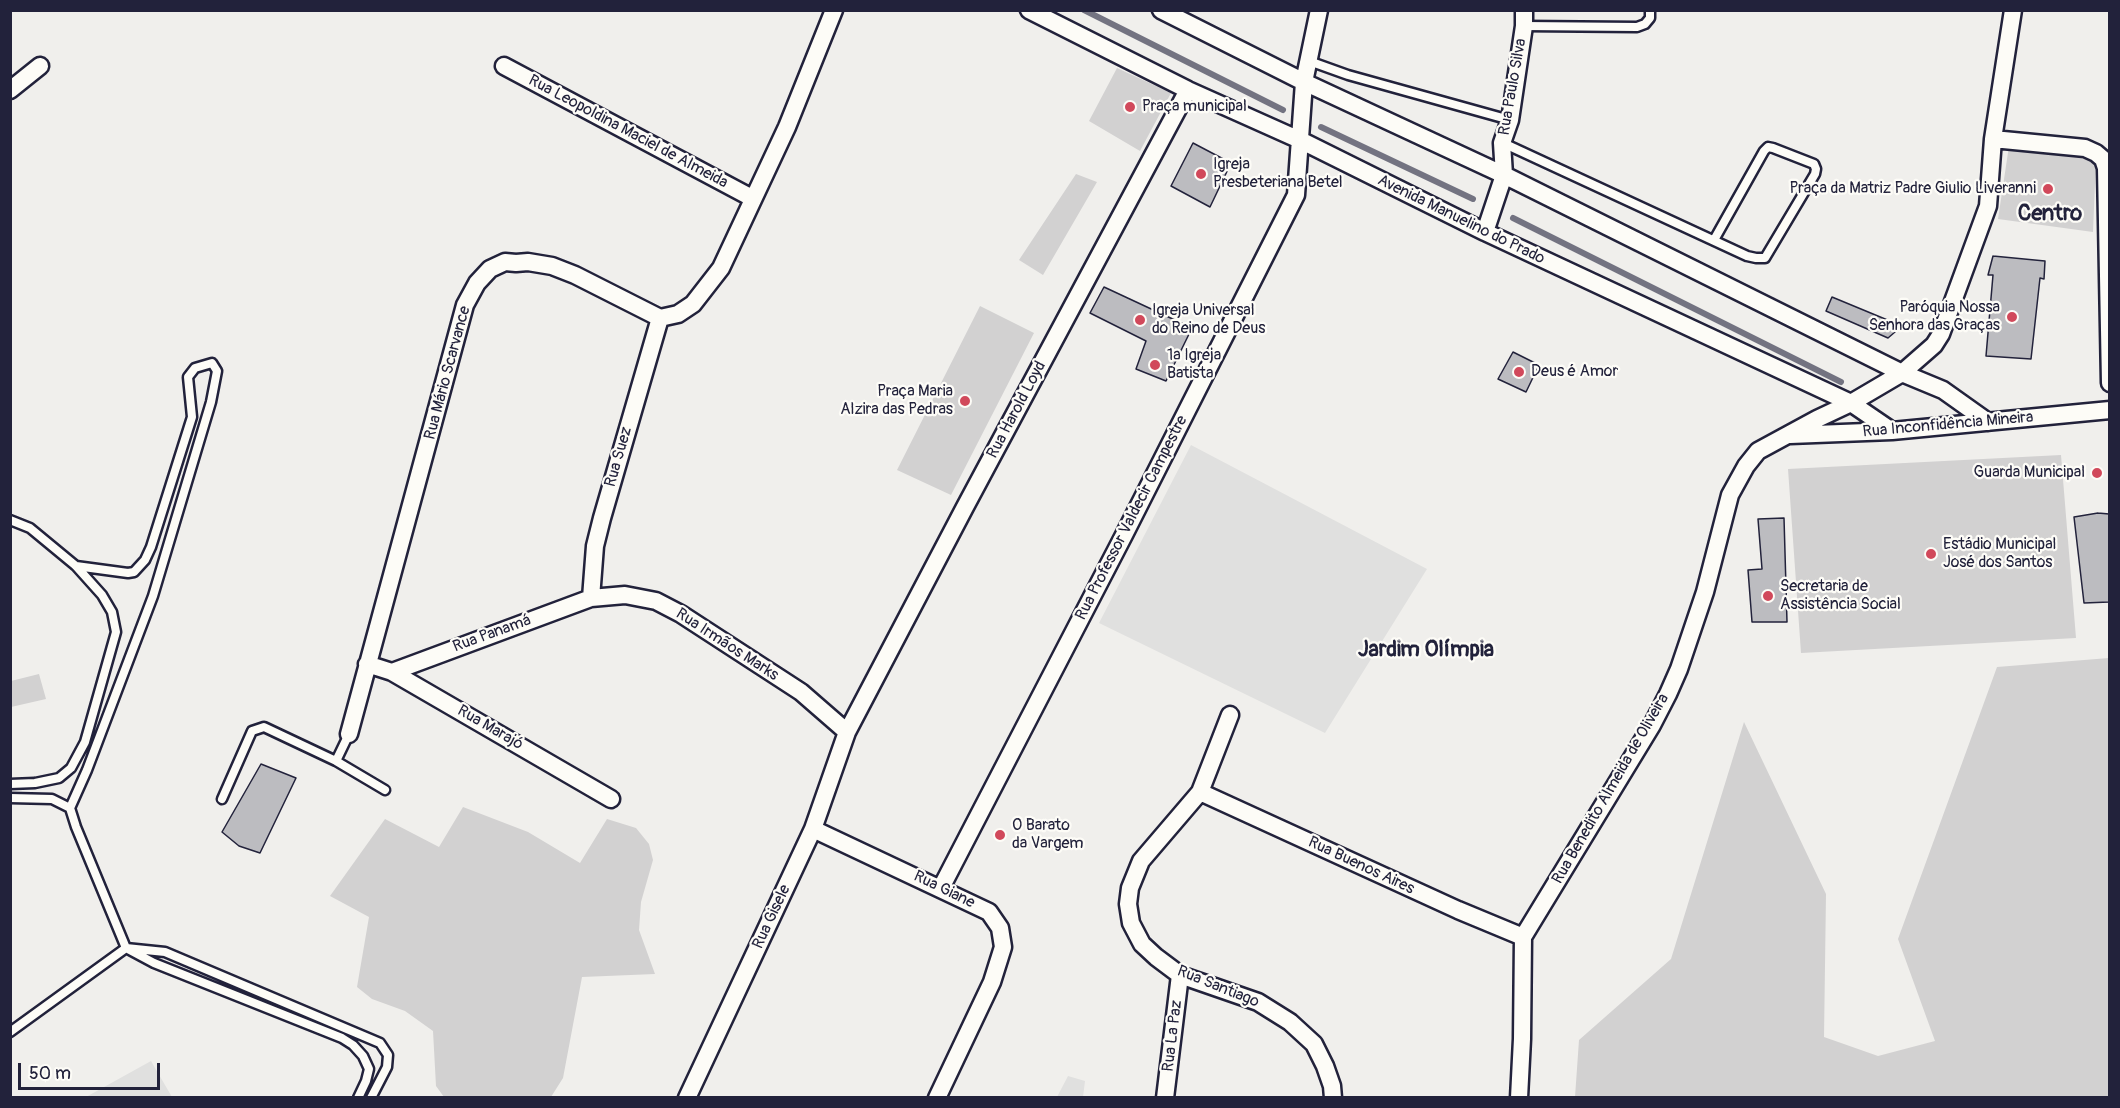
<!DOCTYPE html>
<html>
<head>
<meta charset="utf-8">
<style>
	body { margin:0 }
	#map { position:relative; width:2120px; height:1108px; overflow:hidden; background:#f0efec; font-family:Pangolin,sans-serif }
	canvas { display:block }
	.frame { position:absolute; inset:0; border:12px solid #22223b; pointer-events:none }
	.scale { position:absolute; left:18px; top:1063px; width:142px; height:27px; box-sizing:border-box; border:3px solid #22223b; border-top:0; padding-left:8px; font-size:18px; line-height:21px; white-space:nowrap; color:#22223b; -webkit-text-stroke:4px #fdfcf7; paint-order:stroke }
</style>
</head>
<body>
<div id="map">
<canvas width="2120" height="1108"></canvas>
<div class="frame"></div>
<div class="scale">50 m</div>
</div>
<script>
const g = document.querySelector('canvas').getContext('2d');
g.lineJoin = 'round';
function paint(path, color) { g.fillStyle = color; g.fill(path, 'evenodd'); }
const shape = rows => new Path2D(rows.map(r => 'M' + r).join(''));
function strokePath(path, color, width, dash) { g.strokeStyle = color; g.lineWidth = width; g.lineCap = dash ? 'butt' : 'round'; g.setLineDash(dash || []); g.stroke(path); }
function label(font, color, halo, rows, align = 'center') {
  g.font = font + ' Pangolin,sans-serif'; g.lineWidth = 4.5; g.setLineDash([]); g.textBaseline = 'middle'; g.strokeStyle = halo; g.fillStyle = color; for (const [text, x, y, turn = 0] of rows) {
    g.save(); g.translate(x, y); g.rotate((+turn || 0) * Math.PI / 180); g.textAlign = isNaN(turn) ? turn : align; if (halo) g.strokeText(text, 0, 0); g.fillText(text, 0, 0); g.restore();
  }
}
paint(shape([
	[1191,445,1427,569,1325,733,1099,623],
	[151,1061,172,1097,86,1097],
	[1068,1076,1085,1081,1083,1097,1057,1097]
]), '#e0e0df');
paint(shape([
	[1117,68,1171,93,1140,151,1089,121],
	[2009,146,2096,159,2093,232,1998,219],
	[1076,174,1097,182,1043,275,1019,260],
	[980,306,1034,333,951,495,897,470],
	[2061,455,2076,638,1801,653,1788,469],
	[2109,658,2109,1097,1575,1097,1579,1040,1671,959,1744,722,1826,894,1824,1037,1878,1056,1935,1041,1898,939,1997,667],
	[39,674,46,699,11,707,11,681],
	[463,807,528,832,580,863,607,819,636,828,649,844,653,860,641,902,639,930,655,974,582,977,563,1078,551,1097,444,1097,436,1086,433,1031,405,1011,372,999,357,987,369,917,330,896,385,819,439,847]
]), '#d2d1d1');
strokePath(shape([
	[1084,10,1283,110],
	[1321,127,1473,199],
	[1513,218,1841,382]
]), '#737381', 6);
const building = shape([
	[1193,143,1231,163,1210,207,1171,186,1193,143],
	[1993,256,2045,261,2044,279,2040,278,2031,359,1986,356,1993,275,1988,275,1993,256],
	[1104,287,1192,328,1166,381,1136,369,1146,341,1090,313,1104,287],
	[1832,297,1902,326,1888,338,1826,311,1832,297],
	[1513,352,1539,365,1526,392,1498,379,1513,352],
	[2098,513,2109,514,2109,602,2084,603,2074,517,2098,513],
	[1784,518,1787,622,1752,622,1748,570,1762,569,1758,519,1784,518],
	[261,764,296,778,260,853,239,846,222,832,261,764]
]);
paint(building, '#bcbcc0');
strokePath(building, '#22223b', 1.5);
const service = shape([
	[1524,26,1637,27,1645,24,1650,18,1650,10],
	[1309,61,1348,75,1510,120],
	[1503,143,1747,256,1756,258,1765,258,1815,174,1816,169,1814,164,1773,148,1768,147,1764,151,1714,240],
	[10,520,30,528,76,566,102,595,112,612,116,632,85,742,71,768,59,778,35,783,10,784],
	[76,566,128,573,134,572,145,560,151,547,192,417,188,377,195,368,212,363,217,371,211,402,153,596,87,770,70,808,76,827,126,948,154,963,342,1038,353,1045,363,1056,369,1069,366,1081,358,1098],
	[336,761,349,734],
	[10,798,52,799,70,808],
	[222,799,252,731,264,727,336,761,385,790],
	[10,1032,126,948,165,952,380,1043,388,1055,387,1067,371,1098]
]);
const minor = shape([
	[1029,10,1188,90,1302,141,1485,232,1851,403,1892,431],
	[1161,10,1304,82,1504,175,1902,373,1943,390,1988,422],
	[504,66,752,198],
	[10,90,40,66],
	[1993,139,2085,148,2096,153,2103,159,2106,168,2110,383],
	[1485,232,1504,175,1502,143,1510,120,1524,26,1524,10],
	[1790,435,1892,431,2110,410],
	[591,598,595,546,602,518,660,318],
	[367,664,392,672,611,799],
	[392,672,591,598,625,595,656,601,681,614,801,692,847,732],
	[1230,715,1200,792,1141,861,1130,888,1128,904,1131,923,1142,944,1156,957,1180,975,1258,1002,1290,1022,1314,1044,1325,1066,1332,1086,1333,1098],
	[349,734,465,305,477,283,490,269,505,262,516,263,528,262,552,266,575,275,660,318,678,314,693,304,721,268,787,127,834,10],
	[1200,792,1458,910,1523,937],
	[813,829,989,912,1000,928,1003,947,992,982,937,1098],
	[941,888,1124,535,1296,195,1304,82,1319,10],
	[687,1098,813,829,847,732,965,507,1188,90],
	[1165,1098,1180,975],
	[1519,1098,1522,1039,1523,937,1652,725,1668,694,1679,669,1705,592,1730,495,1746,466,1758,451,1817,419,1851,403,1902,373,1934,345,1941,334,1988,206,1993,139,2013,10]
]);
strokePath(service, '#22223b', 13);
strokePath(minor, '#22223b', 21);
strokePath(service, '#fdfcf7', 8);
strokePath(minor, '#fdfcf7', 16);
for (const [x, y, r, color] of [
	[1130,107,6,"#d1495b"],
	[1201,174,6,"#d1495b"],
	[2048,189,6,"#d1495b"],
	[2012,317,6,"#d1495b"],
	[1140,320,6,"#d1495b"],
	[1155,365,6,"#d1495b"],
	[1519,372,6,"#d1495b"],
	[965,401,6,"#d1495b"],
	[2097,473,6,"#d1495b"],
	[1931,554,6,"#d1495b"],
	[1768,596,6,"#d1495b"],
	[1000,835,6,"#d1495b"]
]) { const dot = new Path2D(); dot.arc(x, y, r, 0, 2 * Math.PI); g.fillStyle = color; g.fill(dot); strokePath(dot, '#fdfcf7', 2); }
label('16px', '#22223b', '#fdfcf7', [
	["Rua Paulo Silva",1513,87,-80],
	["Rua Leopoldina Maciel de Almeida",628,132,28],
	["Avenida Manuelino do Prado",1461,220,26],
	["Rua Mário Scarvance",448,373,-75],
	["Rua Harold Loyd",1017,410,-62],
	["Rua Inconfidência Mineira",1948,425,-5],
	["Rua Suez",619,457,-74],
	["Rua Professor Valdecir Campestre",1132,518,-63],
	["Rua Panamá",492,634,-20],
	["Rua Irmãos Marks",727,645,33],
	["Rua Marajó",490,728,30],
	["Rua Benedito Almeida de Oliveira",1611,789,-60],
	["Rua Buenos Aires",1361,866,25],
	["Rua Giane",944,890,26],
	["Rua Gisele",772,917,-65],
	["Rua Santiago",1218,987,22],
	["Rua La Paz",1173,1036,-83]
]);
label('16px', '#22223b', '#fdfcf7', [
	["Praça municipal",1142,107],
	["Igreja",1213,165],
	["Presbeteriana Betel",1213,183],
	["Praça da Matriz Padre Giulio Liveranni",2036,189,"right"],
	["Paróquia Nossa",2000,308,"right"],
	["Senhora das Graças",2000,326,"right"],
	["Igreja Universal",1152,311],
	["do Reino de Deus",1152,329],
	["1ª Igreja",1167,356],
	["Batista",1167,374],
	["Deus é Amor",1531,372],
	["Praça Maria",953,392,"right"],
	["Alzira das Pedras",953,410,"right"],
	["Guarda Municipal",2085,473,"right"],
	["Estádio Municipal",1943,545],
	["José dos Santos",1943,563],
	["Secretaria de",1780,587],
	["Assistência Social",1780,605],
	["O Barato",1012,826],
	["da Vargem",1012,844]
], 'left');
label('bold 22px', '#22223b', '#fdfcf7', [
	["Centro",2050,214],
	["Jardim Olímpia",1426,650]
]);
</script>
</body>
</html>
